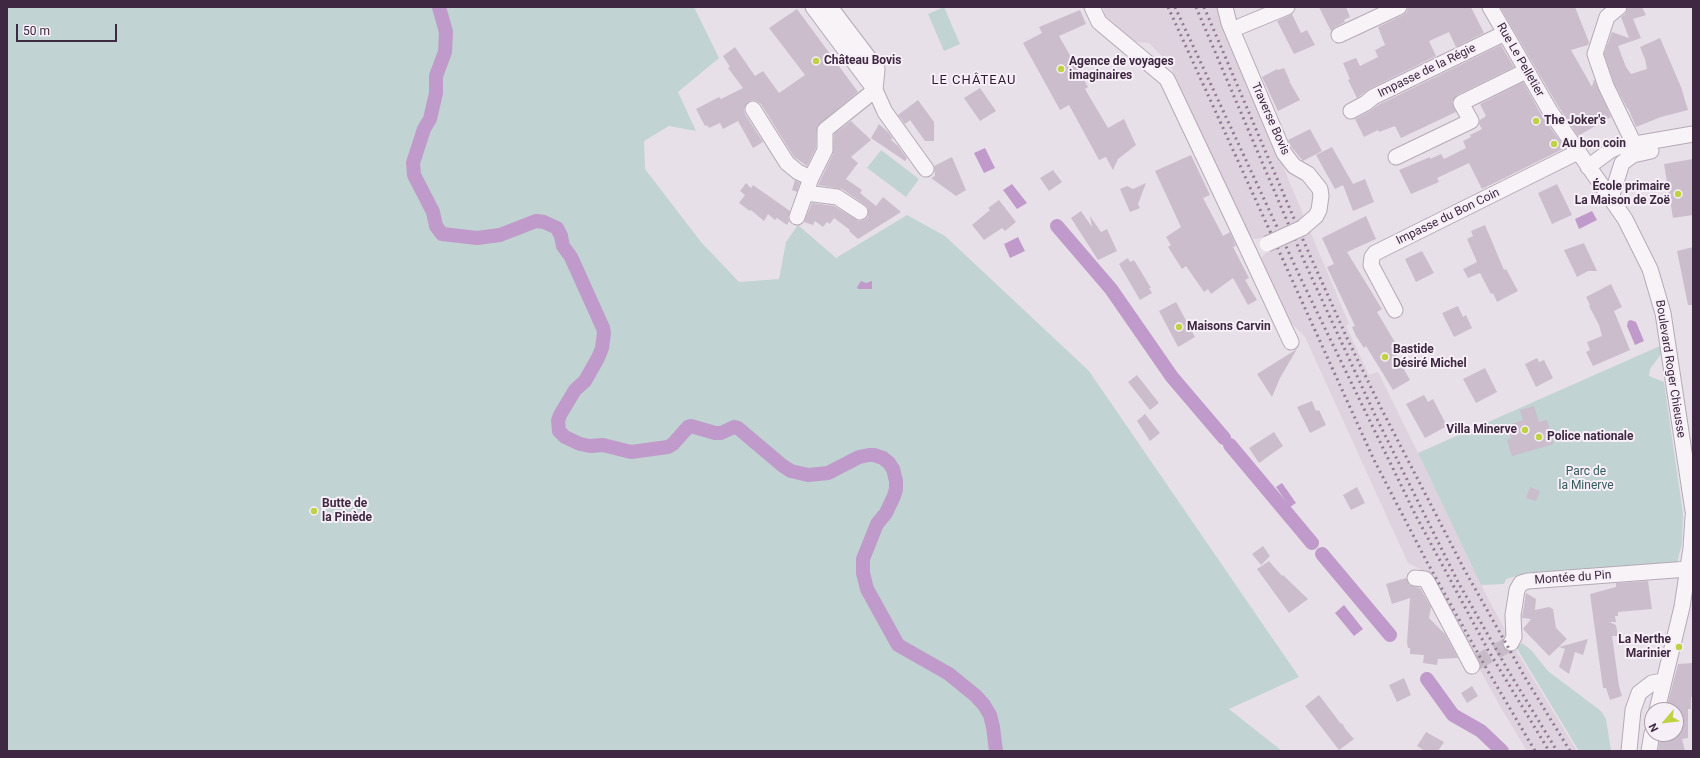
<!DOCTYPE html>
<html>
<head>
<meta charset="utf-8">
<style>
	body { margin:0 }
	#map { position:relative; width:1700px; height:758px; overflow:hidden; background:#e8e0e9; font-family:Roboto,sans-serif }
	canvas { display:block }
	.frame { position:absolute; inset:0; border:8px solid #3f2841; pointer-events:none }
	.north { position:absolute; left:1644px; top:702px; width:40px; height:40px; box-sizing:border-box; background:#f6eff7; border:1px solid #ad9fae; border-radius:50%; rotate:242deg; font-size:11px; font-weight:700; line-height:16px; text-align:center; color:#3f2841 }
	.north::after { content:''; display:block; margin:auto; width:14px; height:18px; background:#bfd241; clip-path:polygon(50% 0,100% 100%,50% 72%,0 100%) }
	.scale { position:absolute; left:16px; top:24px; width:101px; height:18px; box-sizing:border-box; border:2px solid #3f2841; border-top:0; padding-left:5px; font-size:12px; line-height:14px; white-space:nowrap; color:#3f2841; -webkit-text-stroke:3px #f6eff7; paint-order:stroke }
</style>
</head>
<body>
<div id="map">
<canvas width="1700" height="758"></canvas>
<div class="frame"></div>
<div class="north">N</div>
<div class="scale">50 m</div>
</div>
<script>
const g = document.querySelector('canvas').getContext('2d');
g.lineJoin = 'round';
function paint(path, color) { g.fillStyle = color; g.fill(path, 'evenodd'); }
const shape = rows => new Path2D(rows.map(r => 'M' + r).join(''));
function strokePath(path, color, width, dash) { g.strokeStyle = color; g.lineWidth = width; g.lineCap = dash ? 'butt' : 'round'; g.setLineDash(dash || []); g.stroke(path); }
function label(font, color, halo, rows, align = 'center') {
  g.font = font + ' Roboto,sans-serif'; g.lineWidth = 4; g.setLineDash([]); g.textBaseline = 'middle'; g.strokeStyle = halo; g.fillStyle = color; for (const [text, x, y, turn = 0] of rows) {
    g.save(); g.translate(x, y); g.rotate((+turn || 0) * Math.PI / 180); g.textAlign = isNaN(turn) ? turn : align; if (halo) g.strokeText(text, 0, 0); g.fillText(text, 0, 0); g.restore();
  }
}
paint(shape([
	[1103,7,1218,7,1220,16,1349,324,1346,326,1369,375,1378,372,1418,453,1481,585,1516,650,1577,751,1527,751,1501,708,1426,572,1408,563,1305,337,1283,315,1260,264,1262,257,1268,250,1263,238,1254,239,1247,233,1169,63,1149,43,1136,42,1105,15]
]), '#ddd2de');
paint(shape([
	[7,7,694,7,719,58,678,92,696,131,669,126,644,141,645,169,701,242,739,282,779,279,786,242,798,225,836,258,907,215,945,236,1089,371,1299,677,1229,709,1282,751,7,751],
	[944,7,960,44,944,51,928,14],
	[881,150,919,179,906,197,867,168],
	[1660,346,1661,354,1650,369,1649,376,1664,382,1683,514,1682,543,1676,568,1584,569,1527,573,1506,579,1504,584,1481,585,1418,453],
	[1522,643,1531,650,1548,671,1601,711,1606,719,1611,751,1579,751,1516,647]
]), '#c1d3d3');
paint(shape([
	[985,148,995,168,984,173,974,153],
	[1012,184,1027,203,1017,209,1003,190],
	[1592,211,1597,220,1579,229,1575,219],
	[1018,237,1025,251,1010,258,1004,244],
	[861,281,866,283,872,281,872,289,858,289,857,287],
	[1631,320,1636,322,1644,341,1635,345,1627,326,1628,321],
	[1282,483,1296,503,1290,507,1276,487],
	[1344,605,1363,629,1354,636,1335,613]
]), '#c09aca');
strokePath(shape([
	[439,7,446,32,445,52,436,76,436,93,430,119,424,129,413,163,414,175,433,212,436,226,442,234,477,238,500,235,536,221,544,222,557,228,561,236,563,246,571,257,603,328,604,333,602,348,598,358,585,381,575,390,560,415,558,421,559,431,565,437,580,444,590,446,603,445,631,452,668,447,673,444,688,427,691,426,715,433,721,433,734,427,738,428,783,466,791,471,808,475,828,473,859,457,869,455,874,455,883,458,889,463,893,469,896,481,896,489,894,496,886,513,877,524,863,559,863,573,867,589,898,645,949,674,976,696,984,705,990,715,993,727,996,751],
	[1057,226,1111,289,1172,377,1224,438],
	[1230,445,1312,543],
	[1322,554,1390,635],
	[1427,679,1453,715,1481,731,1502,751]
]), '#c09aca', 14);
paint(shape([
	[1319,7,1346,7,1350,17,1344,20,1345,22,1335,27,1331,31],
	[1408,7,1471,7,1484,33,1456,47,1449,32,1429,41,1436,56,1369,89,1357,98,1348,80,1350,79,1343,63,1356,58,1360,66,1378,57,1375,50,1385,45,1378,27,1403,15,1407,12],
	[1500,7,1575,7,1589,42,1588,45,1571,50,1592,87,1594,79,1611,117,1578,136,1558,106],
	[1628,7,1642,7,1646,15,1633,19,1641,38,1618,46,1626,67,1631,74,1647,69,1645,59,1640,47,1660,38,1681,87,1688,110,1661,117,1636,127,1628,108,1627,108,1614,83,1604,54,1612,32,1629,38,1621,17,1625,14],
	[797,9,858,92,817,126,816,148,807,166,794,157,761,104,757,101,752,100,748,102,744,109,745,114,763,142,753,148,738,121,723,129,720,123,709,128,707,125,705,126,696,109,719,97,721,99,743,88,728,68,730,67,723,56,735,47,755,76,763,71,779,93,805,75,769,28],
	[1080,10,1086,24,1059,36,1088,87,1085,89,1108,128,1124,119,1136,145,1118,159,1113,170,1106,157,1099,160,1069,105,1060,110,1023,43,1042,33,1039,27],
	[1292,14,1301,33,1307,30,1315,45,1294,54,1277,21],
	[1501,45,1514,67,1457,95,1452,102,1456,112,1401,138,1395,126,1379,132,1378,130,1364,137,1355,119,1370,111,1378,105],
	[1284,68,1290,81,1289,81,1300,100,1278,111,1262,77,1277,69,1278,70],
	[1523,82,1542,116,1563,145,1561,146,1563,149,1482,189,1469,163,1437,178,1439,182,1411,194,1399,170,1430,157,1430,159,1441,154,1444,159,1466,148,1463,141,1471,137,1470,135,1482,129,1479,124,1480,120,1486,116,1480,104],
	[980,88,996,111,980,121,964,98],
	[918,100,934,122,934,141,925,141,910,120,905,124,898,115],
	[851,121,871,140,851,157,858,163,846,179,862,190,860,193,876,206,883,197,901,212,858,239,849,231,850,230,834,218,830,224,827,222,823,227,815,221,813,225,804,222,812,203,834,206,859,221,864,220,868,217,868,208,865,205,842,189,818,185,833,154,834,134],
	[879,124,888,132,893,139,890,139,898,146,907,158,905,161,871,138],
	[1310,129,1322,151,1303,161,1292,148,1288,140],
	[1332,147,1353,184,1365,179,1374,202,1353,211,1343,185,1335,189,1316,155],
	[1191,155,1210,195,1203,198,1223,236,1230,232,1236,246,1233,247,1249,278,1245,280,1257,300,1248,305,1233,278,1211,294,1208,289,1204,292,1186,266,1182,269,1168,247,1171,245,1166,237,1181,227,1155,171],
	[952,157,966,190,956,196,931,178,935,176,934,166],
	[1693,159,1693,215,1673,218,1664,164],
	[1053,170,1062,182,1049,191,1040,178],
	[795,180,800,183,797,192,792,190],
	[746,183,751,188,753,185,790,211,788,218,789,221,787,225,777,218,775,220,768,214,764,221,751,210,750,211,739,203,745,195,740,191],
	[1146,183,1138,204,1140,208,1130,212,1120,189,1127,186,1133,189],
	[1557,184,1572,215,1552,224,1538,193],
	[999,200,1016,222,1005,231,1002,228,984,240,972,225,990,210,988,208],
	[1081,211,1092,227,1090,216,1101,232,1107,229,1117,251,1098,260,1071,218],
	[1366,216,1376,239,1347,252,1382,309,1377,312,1396,344,1391,346,1410,380,1393,390,1366,346,1364,348,1356,336,1352,327,1355,326,1327,267,1334,264,1322,238],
	[1485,225,1504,270,1506,269,1518,291,1497,302,1493,293,1491,294,1480,273,1468,278,1463,269,1477,262,1467,239,1473,236,1471,231],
	[1584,243,1597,271,1588,271,1577,277,1564,250],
	[1693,247,1693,305,1688,305,1677,251],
	[1422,251,1434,273,1416,282,1405,259],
	[1128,258,1130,262,1134,260,1151,288,1149,288,1152,293,1140,300,1119,264],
	[1611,284,1622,307,1614,311,1630,350,1593,366,1586,352,1590,350,1587,342,1602,336,1599,325,1589,306,1590,305,1586,297],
	[1176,302,1195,337,1178,347,1159,311],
	[1458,306,1463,317,1466,315,1472,328,1454,337,1442,313],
	[1297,349,1280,378,1272,397,1257,374],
	[1537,358,1539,362,1544,360,1553,378,1536,387,1525,364],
	[1485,368,1497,392,1476,403,1463,379],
	[1137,375,1159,403,1150,410,1128,382],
	[1424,395,1428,402,1433,399,1447,426,1425,438,1406,404],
	[1312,401,1316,411,1319,410,1326,425,1310,433,1297,407],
	[1534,406,1539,422,1547,420,1554,444,1512,456,1507,440,1511,438,1508,425,1523,420,1520,410],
	[1145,414,1160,433,1150,441,1137,421],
	[1274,432,1283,446,1259,463,1249,448],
	[1357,487,1365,503,1351,510,1343,495],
	[1530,487,1540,491,1536,501,1526,498],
	[1263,546,1270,556,1261,565,1252,554],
	[1269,561,1282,576,1283,575,1308,599,1289,613,1257,569],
	[1406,578,1409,585,1420,588,1431,607,1429,618,1445,634,1458,658,1438,659,1437,665,1423,663,1424,655,1410,654,1410,648,1408,648,1407,642,1410,598,1392,604,1386,584],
	[1648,581,1652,609,1618,612,1618,616,1615,616,1616,622,1609,622,1616,625,1618,636,1612,636,1619,686,1622,696,1610,700,1606,688,1603,688,1590,594,1616,587,1616,583],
	[1526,593,1536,599,1535,610,1549,607,1553,609,1556,628,1567,639,1549,656,1523,629,1531,619,1522,618],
	[1588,639,1583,655,1575,652,1569,674,1559,667,1565,649,1559,647],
	[1693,663,1693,697,1691,697,1691,709,1688,709,1688,738,1682,739,1685,751,1658,751,1661,734,1676,734,1676,710,1666,710,1678,664],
	[1404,678,1411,695,1397,702,1389,685],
	[1472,686,1478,696,1467,703,1461,693],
	[1319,695,1341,724,1342,723,1346,730,1354,739,1339,750,1305,706],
	[1426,732,1444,742,1438,751,1425,751,1417,746]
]), '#cbbdcc');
strokePath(shape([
	[1476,663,1511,643]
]), '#c6bbc7', 15, [15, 8]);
const street = shape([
	[813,7,875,90,885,112,926,169],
	[830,7,877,69,875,90],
	[1092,7,1099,22,1167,79,1249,252,1291,342],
	[1225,7,1229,23,1284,153,1294,166,1308,174,1320,189,1321,196,1319,210,1316,216,1302,228],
	[1490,7,1550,111,1625,219,1650,269,1663,313,1693,511],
	[1619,7,1607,17,1595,54,1606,86,1634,144],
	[1241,26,1287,7],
	[1339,35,1399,7],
	[753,109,787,163,798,172,811,178],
	[1351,111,1366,103,1373,97,1505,33],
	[1396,157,1471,121,1461,103,1526,71],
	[1588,167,1611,150,1618,147,1693,134],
	[806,193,837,197,860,212],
	[1611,198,1622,163,1633,155,1651,151],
	[797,217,811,178,825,150,825,130,875,90],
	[1395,310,1371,265,1372,257,1375,253,1578,152],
	[1415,578,1425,579,1428,583,1472,666],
	[1511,643,1514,637,1513,615,1517,590,1521,583,1528,581,1688,569],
	[1657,710,1682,607,1691,548,1693,517],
	[1629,751,1633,710,1639,693,1652,683,1663,681],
	[1649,751,1652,733]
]);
strokePath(street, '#b5a9b7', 17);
strokePath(street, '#f7f3f7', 15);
strokePath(shape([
	[1168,7,1374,460,1427,562,1485,666,1535,751],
	[1175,7,1302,281,1416,516,1488,650,1549,751],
	[1196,7,1305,263,1375,415,1458,582,1509,672,1557,751],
	[1204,7,1304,242,1347,338,1381,408,1464,569,1526,679,1570,751]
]), '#917993', 3, [2, 4]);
const streetBridge = shape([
	[1267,244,1302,228]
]);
strokePath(streetBridge, '#b5a9b7', 17, []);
strokePath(streetBridge, '#f7f3f7', 15);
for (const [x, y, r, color] of [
	[816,61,4,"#bfd241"],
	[1061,69,4,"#bfd241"],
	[1536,121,4,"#bfd241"],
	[1554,144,4,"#bfd241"],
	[1678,194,4,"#bfd241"],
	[1179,327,4,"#bfd241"],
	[1385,357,4,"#bfd241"],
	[1525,430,4,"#bfd241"],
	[1539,437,4,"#bfd241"],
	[314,511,4,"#bfd241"],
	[1679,647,4,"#bfd241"]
]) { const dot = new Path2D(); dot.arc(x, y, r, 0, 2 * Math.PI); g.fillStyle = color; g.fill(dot); strokePath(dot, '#f6eff7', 1.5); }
label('12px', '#3f2841', '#f6eff7', [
	["Rue Le Pelletier",1520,60,60],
	["Impasse de la Régie",1427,71,-26],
	["Traverse Bovis",1270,119,66],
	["Impasse du Bon Coin",1448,217,-26],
	["Boulevard Roger Chieusse",1670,369,81],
	["Montée du Pin",1573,578,-4]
]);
label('bold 12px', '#3f2841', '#f6eff7', [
	["Château Bovis",824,61],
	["Agence de voyages",1069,62],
	["imaginaires",1069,76],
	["The Joker's",1544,121],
	["Au bon coin",1562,144],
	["École primaire",1670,187,"right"],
	["La Maison de Zoë",1670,201,"right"],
	["Maisons Carvin",1187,327],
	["Bastide",1393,350],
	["Désiré Michel",1393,364],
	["Villa Minerve",1517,430,"right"],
	["Police nationale",1547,437],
	["Butte de",322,504],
	["la Pinède",322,518],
	["La Nerthe",1671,640,"right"],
	["Marinier",1671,654,"right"]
], 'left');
label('12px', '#355a5d', '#f6eff7', [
	["Parc de",1586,472],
	["la Minerve",1586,486]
]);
g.letterSpacing = '1px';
label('13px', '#301a32', '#f6eff7', [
	["LE CHÂTEAU",974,81]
]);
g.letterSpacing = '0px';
</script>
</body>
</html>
